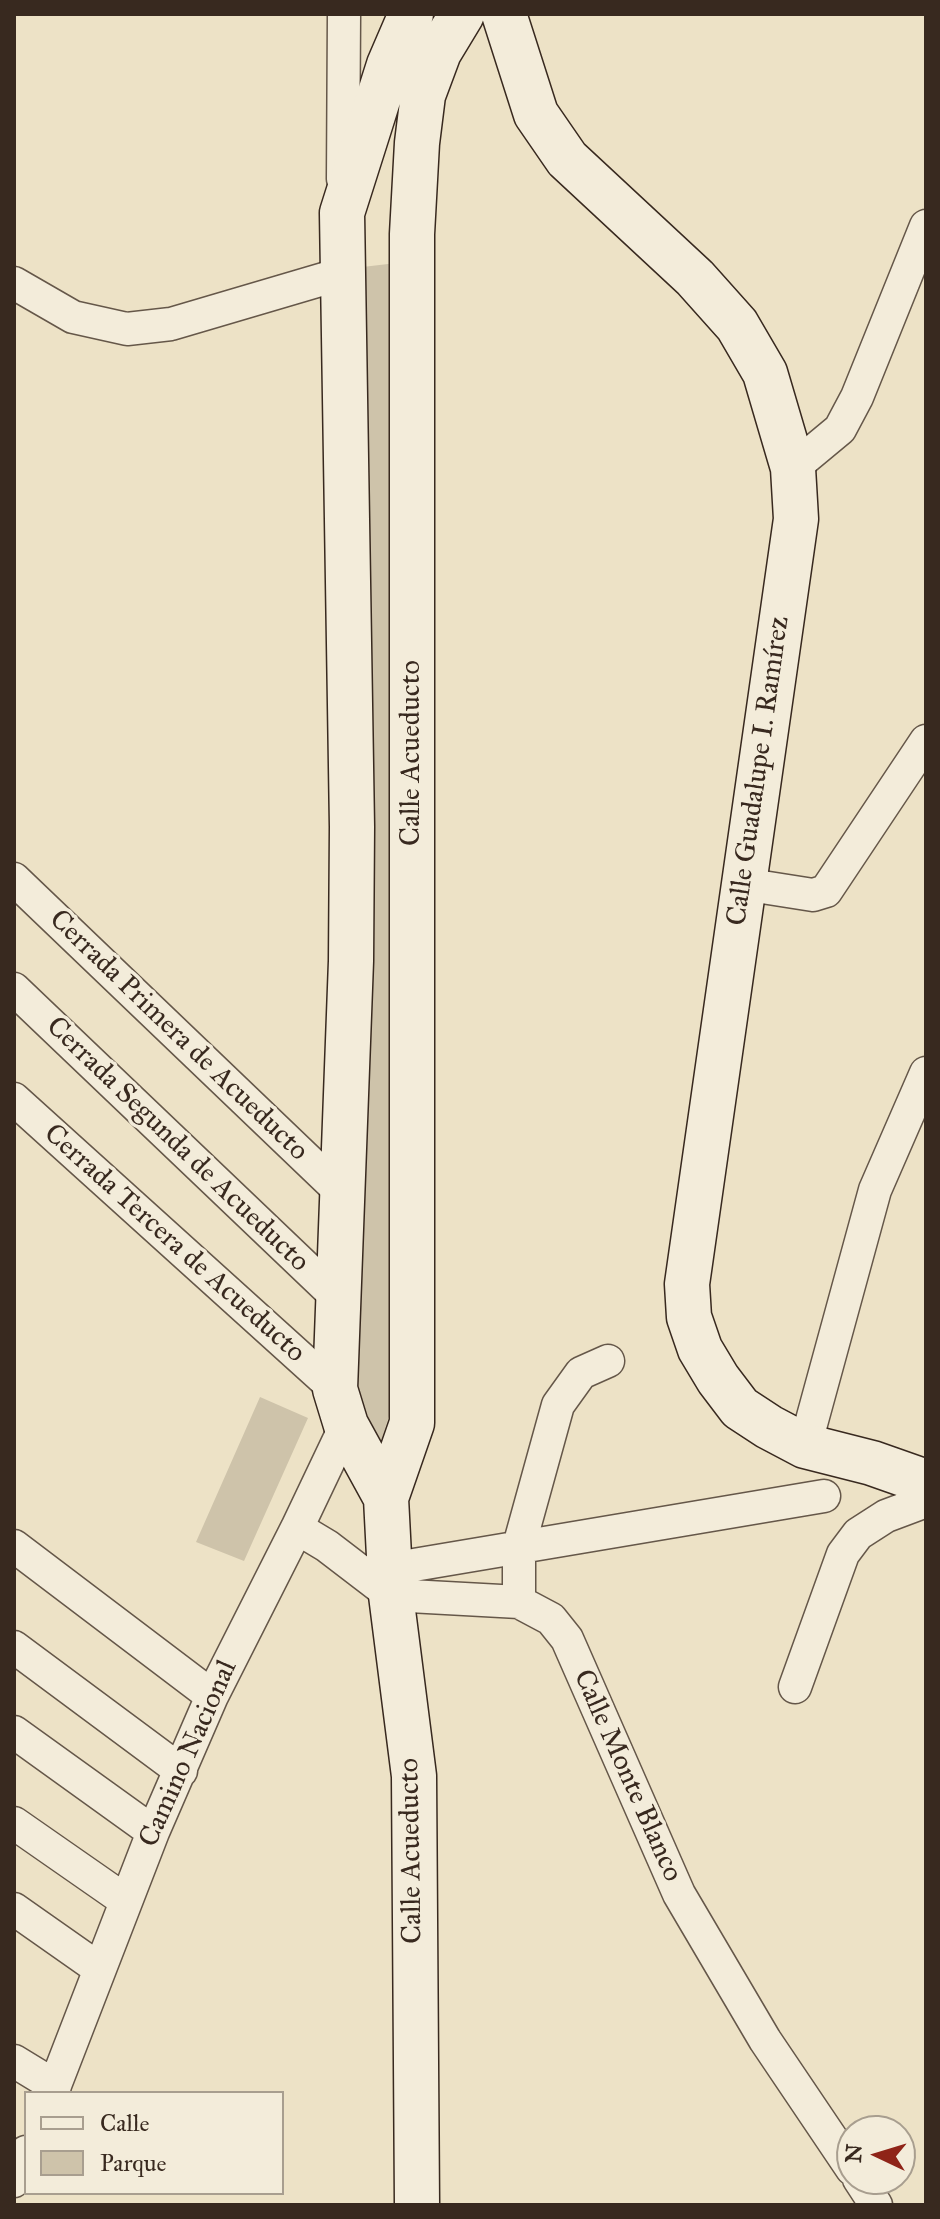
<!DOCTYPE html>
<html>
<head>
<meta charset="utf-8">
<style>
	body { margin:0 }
	#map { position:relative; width:940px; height:2219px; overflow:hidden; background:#ede2c6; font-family:"IM FELL Great Primer",serif }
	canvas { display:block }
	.frame { position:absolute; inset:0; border:16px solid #38291f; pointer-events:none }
	.legend { position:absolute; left:24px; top:2091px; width:260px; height:104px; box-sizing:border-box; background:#f3ecda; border:2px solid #a89e8f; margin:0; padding:10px 14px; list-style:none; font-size:24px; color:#38291f }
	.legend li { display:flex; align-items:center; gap:16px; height:40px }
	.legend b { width:40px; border:2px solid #a89e8f }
	.north { position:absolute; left:836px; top:2115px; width:80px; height:80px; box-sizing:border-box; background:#f3ecda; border:2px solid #a89e8f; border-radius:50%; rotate:274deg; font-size:22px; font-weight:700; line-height:32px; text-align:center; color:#38291f }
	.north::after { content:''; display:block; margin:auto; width:28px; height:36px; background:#8f2418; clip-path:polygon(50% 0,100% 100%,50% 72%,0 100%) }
</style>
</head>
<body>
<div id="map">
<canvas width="940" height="2219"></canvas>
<div class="frame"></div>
<ul class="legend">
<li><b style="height:10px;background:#f3ecda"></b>Calle</li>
<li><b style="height:22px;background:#cec3aa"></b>Parque</li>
</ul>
<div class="north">N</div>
</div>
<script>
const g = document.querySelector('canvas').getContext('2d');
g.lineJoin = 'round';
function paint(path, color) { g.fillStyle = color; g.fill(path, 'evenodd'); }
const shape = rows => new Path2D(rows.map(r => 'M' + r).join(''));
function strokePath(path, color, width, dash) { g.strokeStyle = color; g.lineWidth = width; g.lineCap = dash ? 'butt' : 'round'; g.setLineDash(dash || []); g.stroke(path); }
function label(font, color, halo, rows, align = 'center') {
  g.font = font + ' "IM FELL Great Primer",serif'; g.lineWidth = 7; g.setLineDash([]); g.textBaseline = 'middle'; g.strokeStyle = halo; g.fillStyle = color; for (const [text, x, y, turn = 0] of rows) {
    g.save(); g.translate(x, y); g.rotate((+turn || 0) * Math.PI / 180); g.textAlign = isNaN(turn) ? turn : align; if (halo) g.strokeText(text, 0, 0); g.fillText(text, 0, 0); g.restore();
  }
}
paint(shape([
	[405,262,401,1379,378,1450,357,1409,354,268],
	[260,1397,308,1418,244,1561,196,1542]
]), '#cec3aa');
const street = shape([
	[343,179,344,14],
	[14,283,73,317,127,329,171,324,344,273],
	[793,468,840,429,857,397,926,226],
	[14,879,342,1193],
	[743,884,813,895,826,891,926,741],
	[14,989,340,1300],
	[14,1099,335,1389],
	[805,1446,875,1190,926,1073],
	[297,1528,327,1546,391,1595,519,1602,551,1619,567,1639,679,1894,765,2040,852,2169],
	[14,1546,212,1696],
	[390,1569,824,1496],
	[519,1602,519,1546,558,1405,581,1373,608,1361],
	[14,1647,181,1771],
	[795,1687,843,1554,858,1534,886,1516,926,1501],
	[14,1732,153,1832],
	[14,1823,126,1901],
	[14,1909,98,1968],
	[14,2061,55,2086],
	[52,2093,153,1832,212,1696,297,1528,346,1425],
	[859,2179,876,2205],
	[14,2181,26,2152]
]);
const secondary = shape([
	[504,14,536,114,567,159,695,278,737,325,765,373,793,468,796,519,687,1284,689,1317,700,1349,718,1379,740,1408,769,1427,805,1446,872,1463,926,1482],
	[386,1498,346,1425,335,1389,351,961,352,827,342,213,389,65,411,14],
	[417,2205,414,1776,391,1595,386,1498,412,1423,412,234,417,143,423,95,439,52,462,14]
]);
strokePath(street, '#655749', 35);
strokePath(secondary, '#38291f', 47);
strokePath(street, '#f3ecda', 32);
strokePath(secondary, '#f3ecda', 44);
label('28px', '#38291f', '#f3ecda', [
	["Calle Acueducto",412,753,-90],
	["Calle Guadalupe I. Ramírez",759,771,-82],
	["Cerrada Primera de Acueducto",178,1036,44],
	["Cerrada Segunda de Acueducto",177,1145,44],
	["Cerrada Tercera de Acueducto",174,1244,42],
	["Camino Nacional",189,1754,-66],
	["Calle Monte Blanco",627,1776,66],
	["Calle Acueducto",412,1851,-91]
]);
</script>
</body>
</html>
